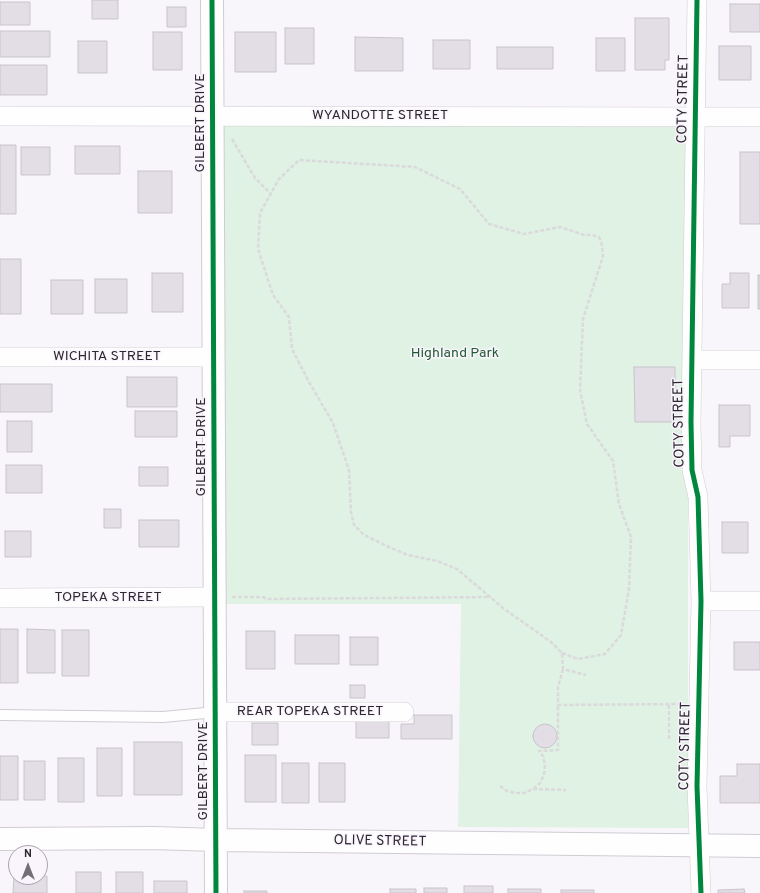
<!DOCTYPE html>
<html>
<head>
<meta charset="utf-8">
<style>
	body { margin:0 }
	#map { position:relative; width:760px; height:893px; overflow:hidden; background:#f9f6fb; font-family:Overpass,sans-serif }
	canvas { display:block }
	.north { position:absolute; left:8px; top:845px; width:40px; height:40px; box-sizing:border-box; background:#faf4fd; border:1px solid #a8a2ab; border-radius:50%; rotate:0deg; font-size:11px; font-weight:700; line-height:16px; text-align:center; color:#2d2730 }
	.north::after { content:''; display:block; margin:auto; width:14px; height:18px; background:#746f77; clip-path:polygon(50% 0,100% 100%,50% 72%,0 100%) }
</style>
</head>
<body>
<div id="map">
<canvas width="760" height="893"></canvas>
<div class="north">N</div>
</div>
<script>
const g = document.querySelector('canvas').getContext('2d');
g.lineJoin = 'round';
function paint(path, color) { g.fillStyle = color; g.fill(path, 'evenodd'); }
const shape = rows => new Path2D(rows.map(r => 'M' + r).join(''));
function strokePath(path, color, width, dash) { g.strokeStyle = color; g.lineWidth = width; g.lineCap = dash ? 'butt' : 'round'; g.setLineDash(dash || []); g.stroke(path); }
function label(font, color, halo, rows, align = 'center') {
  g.font = font + ' Overpass,sans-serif'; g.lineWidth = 3; g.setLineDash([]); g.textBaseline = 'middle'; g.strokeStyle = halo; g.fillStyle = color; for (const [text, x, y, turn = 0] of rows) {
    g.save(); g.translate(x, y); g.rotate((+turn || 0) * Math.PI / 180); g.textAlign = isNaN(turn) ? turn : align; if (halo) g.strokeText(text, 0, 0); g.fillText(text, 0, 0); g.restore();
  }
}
paint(shape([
	[691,121,688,367,688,828,458,827,461,604,224,604,222,122]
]), '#dff2e3');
const building = shape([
	[92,0,118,0,118,19,92,19,92,0],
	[0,2,30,2,30,25,0,25,0,2],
	[730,4,760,4,760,32,730,32,730,4],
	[167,7,186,7,186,27,167,27,167,7],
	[635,18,669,18,669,60,665,60,665,70,635,70,635,18],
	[285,28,314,28,314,64,285,64,285,28],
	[0,31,50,31,50,57,0,57,0,31],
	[153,32,182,32,182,70,153,70,153,32],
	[235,32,276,32,276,72,235,72,235,32],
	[355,37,403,38,403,71,355,71,355,37],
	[596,38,625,38,625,71,596,71,596,38],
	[433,40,470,40,470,69,433,69,433,40],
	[78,41,107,41,107,73,78,73,78,41],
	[719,46,751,46,751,80,719,80,719,46],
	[497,47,553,47,553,69,497,69,497,47],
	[0,65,47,65,47,95,0,95,0,65],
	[0,145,16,145,16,214,0,214,0,145],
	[75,146,120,146,120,174,75,174,75,146],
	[21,147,50,147,50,175,21,175,21,147],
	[740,152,760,152,760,224,740,224,740,152],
	[138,171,172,171,172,213,138,213,138,171],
	[0,259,21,259,21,314,0,314,0,259],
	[152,273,183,273,183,312,152,312,152,273],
	[730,273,749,273,749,308,722,308,722,284,730,284,730,273],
	[758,275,760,275,760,309,758,309,758,275],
	[95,279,127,279,127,313,95,313,95,279],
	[51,280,83,280,83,314,51,314,51,280],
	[634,367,675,367,675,422,635,422,634,367],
	[127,377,177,377,177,407,127,407,127,377],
	[0,384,52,384,52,412,0,412,0,384],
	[719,405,750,405,750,436,730,436,730,447,719,447,719,405],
	[135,411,177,411,177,437,135,437,135,411],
	[7,421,32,421,32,452,7,452,7,421],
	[6,465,42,465,42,493,6,493,6,465],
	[139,467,168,467,168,486,139,486,139,467],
	[104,509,121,509,121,528,104,528,104,509],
	[139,520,179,520,179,547,139,547,139,520],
	[722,522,748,522,748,553,722,553,722,522],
	[5,531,31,531,31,557,5,557,5,531],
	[0,629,18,629,18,683,0,683,0,629],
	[27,629,55,630,55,673,27,673,27,629],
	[62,630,89,630,89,676,62,676,62,630],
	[246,631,275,631,275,669,246,669,246,631],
	[295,635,339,635,339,664,295,664,295,635],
	[350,637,378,637,378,665,350,665,350,637],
	[734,642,760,642,760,670,734,670,734,642],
	[350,685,365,685,365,698,350,698,350,685],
	[414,715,452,715,452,739,401,739,401,724,414,724,414,715],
	[356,721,389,721,389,738,356,738,356,721],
	[252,723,278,723,278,745,252,745,252,723],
	'533 736a12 12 0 1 1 24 0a12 12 0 1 1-24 0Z',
	[134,742,182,742,182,795,134,795,134,742],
	[97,748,122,748,122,796,97,796,97,748],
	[245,755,276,755,276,802,245,802,245,755],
	[0,756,18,756,18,800,0,800,0,756],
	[58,758,84,758,84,802,58,802,58,758],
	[24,761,45,761,45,800,24,800,24,761],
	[282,763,309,763,309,803,282,803,282,763],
	[319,763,345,763,345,802,319,802,319,763],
	[737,764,760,764,760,803,720,803,720,776,737,776,737,764],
	[76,872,101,872,101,893,76,893,76,872],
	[116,872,143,872,143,893,116,893,116,872],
	[14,876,16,876,16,877,40,877,40,876,47,876,47,893,13,893,14,876],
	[154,881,187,881,187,893,154,893,154,881],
	[464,886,493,886,493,893,464,893,464,886],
	[424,888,447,888,447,893,424,893,424,888],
	[390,889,416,889,416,893,390,893,390,889],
	[508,889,541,889,541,893,508,893,508,889],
	[744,889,745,893,718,893,718,890,744,889],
	[561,890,594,890,594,893,561,893,561,890],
	[244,891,267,891,267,893,244,893,244,891]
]);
paint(building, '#e3dde6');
strokePath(building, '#c9c4cb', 1);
const lane = shape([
	[0,715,163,717,216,712]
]);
const street = shape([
	[697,0,691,422,692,470,698,497,701,601,697,786,701,893],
	[0,116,760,117],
	[0,357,214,357],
	[692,360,760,360],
	[0,598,215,597],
	[701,601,760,601],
	[216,712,404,712]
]);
const secondary = shape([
	[212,0,216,893],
	[0,839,154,838,216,840,760,846]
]);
strokePath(lane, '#d0ccd3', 12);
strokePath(street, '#d0ccd3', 20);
strokePath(secondary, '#d0ccd3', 24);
strokePath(shape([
	[232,139,255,178,271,194],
	[232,597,262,597,268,599,491,597],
	[562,653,578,659,605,654,621,635,629,589,631,537,619,504,613,461,587,424,580,390,583,319,603,256,602,245,599,237,592,235,584,235,560,227,524,234,489,224,460,189,415,167,299,160,279,179,260,213,258,249,273,295,289,317,292,349,309,382,333,423,349,470,351,512,354,525,364,535,389,547,408,555,437,561,457,569,503,608,551,642,562,653,563,669,586,675],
	[563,669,558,687,558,705,683,704],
	[669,705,669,740],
	[500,786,507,791,515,793,524,793,533,789,540,783,544,775,545,765,543,756,539,751,558,750,558,705],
	[533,789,566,790]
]), '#dad9dc', 2.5, [4, 2]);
strokePath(lane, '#fefefe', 10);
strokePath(street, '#fefefe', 19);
strokePath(secondary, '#fefefe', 22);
strokePath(shape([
	[212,0,216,893],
	[697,0,691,422,692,470,698,497,701,601,697,786,701,893]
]), '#00873e', 5);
label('14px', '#2d2730', '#faf4fd', [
	["COTY STREET",684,99,-89],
	["WYANDOTTE STREET",380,116],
	["GILBERT DRIVE",201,123,-90],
	["WICHITA STREET",107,357],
	["COTY STREET",680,423,-91],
	["GILBERT DRIVE",202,447,-90],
	["TOPEKA STREET",108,598],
	["REAR TOPEKA STREET",310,712],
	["COTY STREET",686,746,-89],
	["GILBERT DRIVE",204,771,-90],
	["OLIVE STREET",380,842,1]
]);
label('14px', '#205a32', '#faf4fd', [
	["Highland Park",455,354]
]);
</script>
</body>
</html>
